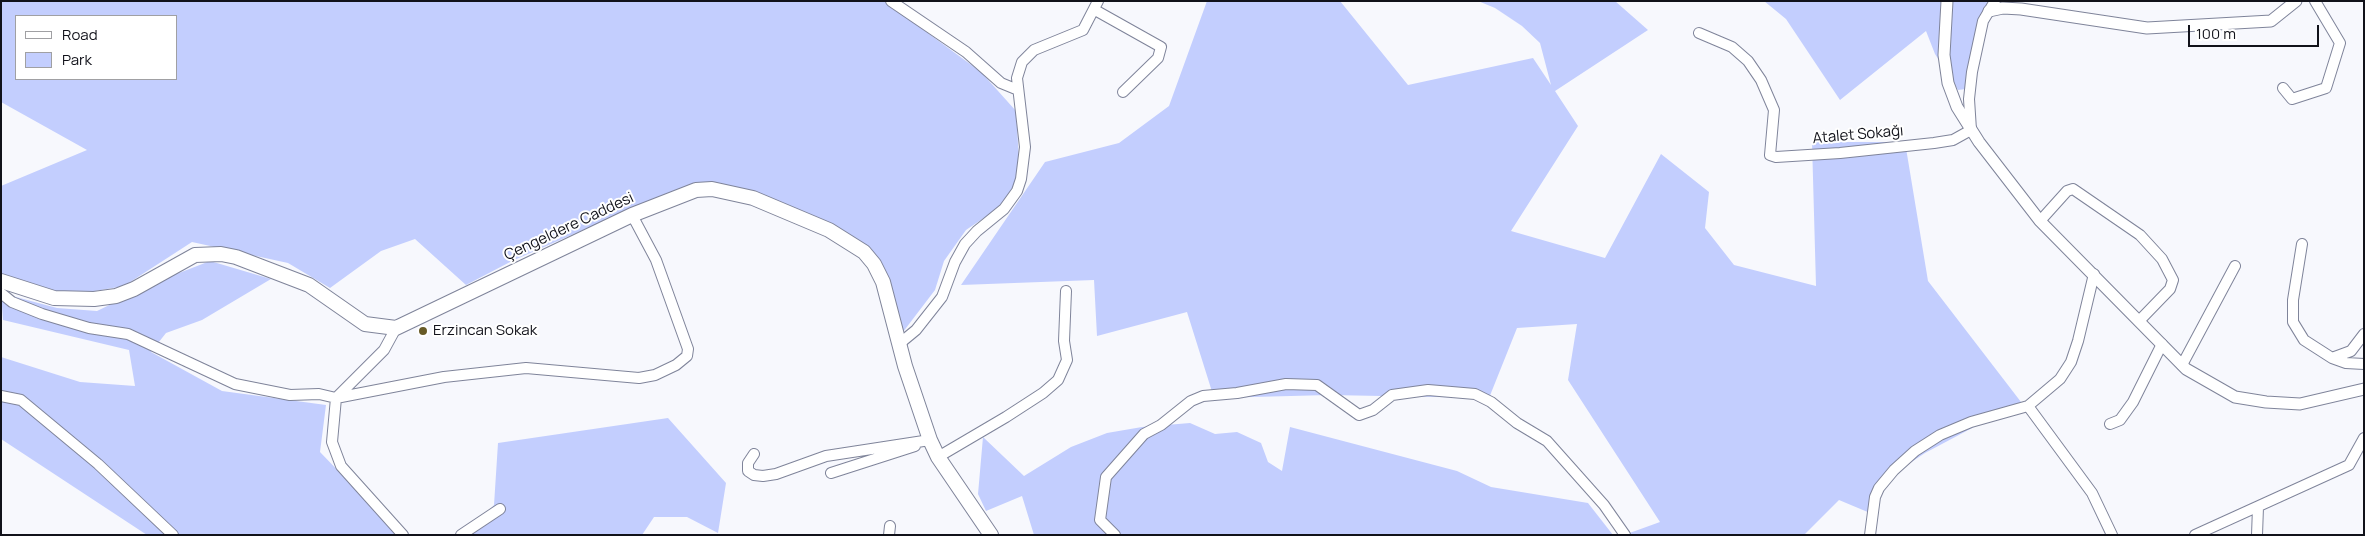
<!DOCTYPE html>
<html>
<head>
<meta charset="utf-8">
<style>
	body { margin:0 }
	#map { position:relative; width:2365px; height:536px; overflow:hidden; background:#f7f8fd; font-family:Manrope,sans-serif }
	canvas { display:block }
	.frame { position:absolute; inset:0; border:2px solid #11121a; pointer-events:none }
	.legend { position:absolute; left:15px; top:15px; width:162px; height:65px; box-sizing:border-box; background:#fff; border:1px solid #a0a0a3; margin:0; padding:6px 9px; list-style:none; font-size:15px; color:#11121a }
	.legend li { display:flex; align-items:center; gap:10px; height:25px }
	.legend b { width:25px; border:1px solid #a0a0a3 }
	.scale { position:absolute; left:2188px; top:25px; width:131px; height:22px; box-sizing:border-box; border:2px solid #11121a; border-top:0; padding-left:6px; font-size:15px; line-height:18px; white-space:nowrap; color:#11121a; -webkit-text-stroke:4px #fff; paint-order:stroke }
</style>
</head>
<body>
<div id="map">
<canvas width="2365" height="536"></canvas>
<div class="frame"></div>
<ul class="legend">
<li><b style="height:6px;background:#fff"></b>Road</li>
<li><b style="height:14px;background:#c3cefe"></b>Park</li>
</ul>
<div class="scale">100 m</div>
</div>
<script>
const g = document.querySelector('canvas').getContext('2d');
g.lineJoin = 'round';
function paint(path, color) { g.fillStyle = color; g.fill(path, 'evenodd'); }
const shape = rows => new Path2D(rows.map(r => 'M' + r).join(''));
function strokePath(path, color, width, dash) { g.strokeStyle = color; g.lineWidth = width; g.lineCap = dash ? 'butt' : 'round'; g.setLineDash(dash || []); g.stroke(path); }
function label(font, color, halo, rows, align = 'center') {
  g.font = font + ' Manrope,sans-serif'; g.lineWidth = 4; g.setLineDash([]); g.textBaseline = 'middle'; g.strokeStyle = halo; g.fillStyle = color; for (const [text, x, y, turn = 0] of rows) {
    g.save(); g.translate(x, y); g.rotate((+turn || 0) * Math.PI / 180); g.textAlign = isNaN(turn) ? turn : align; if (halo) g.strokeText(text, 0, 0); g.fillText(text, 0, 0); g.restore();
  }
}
paint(shape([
	[1,1,884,1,981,72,1016,111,1020,177,1006,203,966,230,944,261,935,290,903,332,889,286,869,249,833,224,757,193,716,183,631,209,512,261,466,285,415,239,381,251,330,288,288,263,192,242,124,286,72,295,1,278,1,186,87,150,1,102],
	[16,16,176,16,176,79,16,79],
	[1207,1,1340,1,1408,85,1533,58,1551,85,1540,43,1522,26,1495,8,1478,1,1615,1,1648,30,1555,91,1578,126,1511,231,1605,258,1661,154,1709,192,1705,228,1734,265,1816,286,1812,142,1905,142,1928,281,2021,402,1925,453,1880,483,1870,513,1839,500,1804,535,1624,535,1660,522,1568,380,1577,324,1517,328,1489,398,1329,395,1214,398,1187,312,1097,336,1094,280,961,285,1045,162,1119,143,1169,106],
	[1764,1,1991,1,1986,5,1966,89,1958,90,1935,54,1926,31,1840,100,1786,19],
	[210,261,271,279,202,320,166,333,151,352,222,391,326,405,320,452,400,535,147,535,1,439,1,357,80,382,135,386,129,350,3,320,1,293,57,308,97,311,161,280],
	[668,418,726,483,718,533,687,517,654,517,642,535,466,535,494,505,498,443],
	[1190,423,1215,434,1237,432,1261,443,1268,462,1282,471,1290,427,1457,471,1491,487,1588,503,1613,535,1034,535,1022,496,986,511,978,494,983,437,1024,476,1071,447,1107,433,1142,427]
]), '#c3cefe');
const minor = shape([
	[891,1,966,52,1001,83,1018,90],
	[1095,10,1161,47,1158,58,1123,92],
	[1699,33,1732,47,1748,61,1761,80,1774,110,1770,155,1776,157,1840,153,1934,143,1953,140,1971,130,1969,99,1972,72,1983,21,1995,1],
	[2283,88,2292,99,2326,88,2340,43,2315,1],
	[2040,221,2067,191,2073,189,2140,235,2162,259,2173,280,2170,289,2139,321],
	[2302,244,2293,300,2293,322,2304,340,2332,358,2346,363,2364,364],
	[1,293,12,302,42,314,89,328,128,334,235,384,290,395,319,394,336,398,444,377,526,368,639,378,655,375,676,365,687,356,688,349,656,260,632,215],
	[396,328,384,350,336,398,332,442,341,466,403,535],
	[899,344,916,330,942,297,955,262,965,244,977,231,1004,209,1017,191,1021,179,1025,147,1017,78,1022,62,1034,50,1083,30,1098,1],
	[2332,358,2351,351,2364,334],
	[2182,365,2235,266],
	[1,396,21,400,98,464,173,535],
	[2028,406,2092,493,2112,535],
	[2110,424,2120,420,2133,402,2162,344],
	[754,454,748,463,748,471,754,475,763,476,776,474,826,456,930,440],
	[938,457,1006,417,1043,393,1058,380,1067,360,1064,341,1066,291],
	[831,473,915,446],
	[461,535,500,509],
	[889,535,890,526],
	[1115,535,1100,520,1106,477,1144,434,1161,425,1191,401,1203,396,1237,393,1286,384,1317,385,1359,415,1373,410,1392,395,1428,390,1475,394,1491,402,1517,423,1547,441,1604,505,1625,535],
	[1870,535,1875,497,1879,488,1894,470,1915,451,1940,435,1971,422,2028,406,2060,379,2071,362,2078,341,2094,274],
	[2195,535,2349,465,2364,438],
	[2257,535,2258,507]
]);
const tertiary = shape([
	[1947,1,1944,55,1948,83,1957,107,1979,142,2040,221,2186,369,2235,397,2266,402,2300,404,2364,389],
	[1989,11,2003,8,2021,9,2147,28,2271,21,2296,1]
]);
const secondary = shape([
	[1,281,54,298,94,299,116,296,134,289,195,255,221,254,236,257,309,285,365,324,396,328,632,215,696,190,712,189,753,198,829,230,864,252,874,264,883,282,905,366,930,440,938,457,991,535]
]);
strokePath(minor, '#7f849a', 12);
strokePath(tertiary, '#7f849a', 13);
strokePath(secondary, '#7f849a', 16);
strokePath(minor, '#fff', 10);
strokePath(tertiary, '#fff', 11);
strokePath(secondary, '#fff', 14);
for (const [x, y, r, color] of [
	[423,331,5,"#675a27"]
]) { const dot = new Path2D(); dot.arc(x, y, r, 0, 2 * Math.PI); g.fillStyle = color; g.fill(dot); strokePath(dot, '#fff', 2); }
label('15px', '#11121a', '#fff', [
	["Atalet Sokağı",1858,135,-5],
	["Çengeldere Caddesi",569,227,-25]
]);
label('15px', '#11121a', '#fff', [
	["Erzincan Sokak",433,331]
], 'left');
</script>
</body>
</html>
